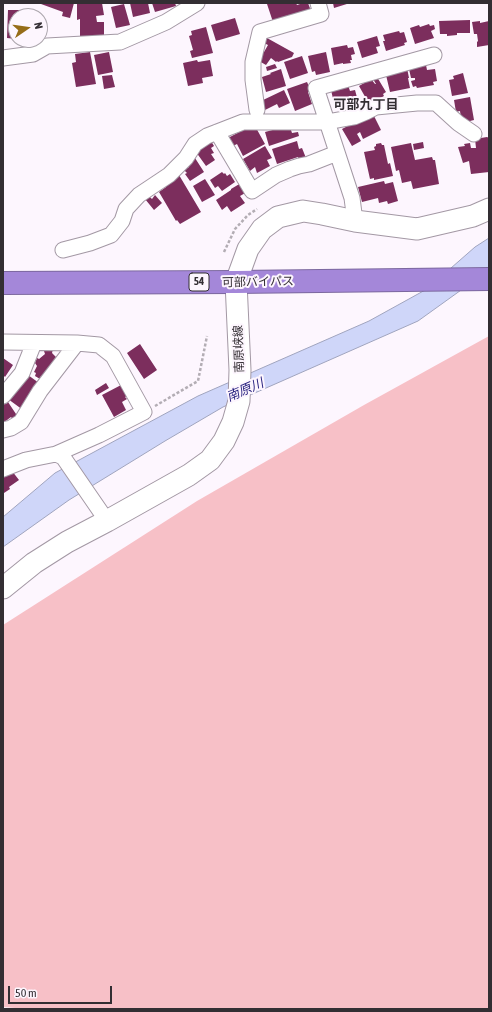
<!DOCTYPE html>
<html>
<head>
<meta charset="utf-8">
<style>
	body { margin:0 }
	#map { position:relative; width:492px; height:1012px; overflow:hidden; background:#fdf6fe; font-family:"Asap Condensed",sans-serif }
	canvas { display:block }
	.frame { position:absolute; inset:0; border:4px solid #332e33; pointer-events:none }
	.north { position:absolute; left:8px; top:8px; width:40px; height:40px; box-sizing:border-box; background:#fdf6fe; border:1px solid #aca6ad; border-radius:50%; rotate:77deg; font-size:11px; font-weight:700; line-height:16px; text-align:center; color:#332e33 }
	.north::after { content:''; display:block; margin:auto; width:14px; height:18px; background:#966d18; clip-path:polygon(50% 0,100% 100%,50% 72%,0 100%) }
	.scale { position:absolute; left:8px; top:986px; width:104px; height:18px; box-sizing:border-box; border:2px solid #332e33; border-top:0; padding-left:5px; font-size:12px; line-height:14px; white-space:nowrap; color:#332e33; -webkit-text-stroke:3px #fdf6fe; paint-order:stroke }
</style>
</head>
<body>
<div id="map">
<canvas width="492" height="1012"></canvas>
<div class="frame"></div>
<div class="north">N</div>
<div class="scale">50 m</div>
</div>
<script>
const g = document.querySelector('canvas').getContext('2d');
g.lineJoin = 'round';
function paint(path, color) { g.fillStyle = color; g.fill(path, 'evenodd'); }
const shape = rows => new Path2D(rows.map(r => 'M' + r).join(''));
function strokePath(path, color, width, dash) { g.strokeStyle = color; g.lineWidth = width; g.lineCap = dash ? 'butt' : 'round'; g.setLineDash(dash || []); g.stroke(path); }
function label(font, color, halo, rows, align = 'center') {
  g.font = font + ' "Asap Condensed","Noto Sans JP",sans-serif'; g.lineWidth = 4; g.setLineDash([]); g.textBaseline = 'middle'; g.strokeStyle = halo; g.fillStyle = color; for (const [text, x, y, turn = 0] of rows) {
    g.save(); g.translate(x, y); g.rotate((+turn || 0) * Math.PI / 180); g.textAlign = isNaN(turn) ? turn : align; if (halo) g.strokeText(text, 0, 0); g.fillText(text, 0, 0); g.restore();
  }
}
paint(shape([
	[489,336,489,1009,27,1009,3,1007,3,625,197,501,364,405]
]), '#f7c0c7');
const water = shape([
	[489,238,489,270,418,321,223,407,165,441,69,500,3,547,3,517,55,473,198,396,369,321,427,289,475,247,489,238]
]);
paint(water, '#cfd6f9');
strokePath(water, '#a0a4be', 1);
paint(shape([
	[42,3,74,3,70,18,62,16,63,12,41,4],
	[77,3,102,3,104,15,96,16,97,22,104,22,104,37,80,37,80,19,77,20],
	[130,3,148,3,150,13,133,17],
	[152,3,175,3,176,6,155,12],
	[272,3,296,3,297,5,303,3,308,3,311,11,273,22,267,4],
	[333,3,350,3,334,8],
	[124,4,130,25,116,28,111,7],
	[8,10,23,10,29,13,29,16,16,16,16,39,7,38],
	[235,18,240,34,216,41,211,25],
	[470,20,470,33,457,33,457,35,447,36,447,34,440,34,439,21],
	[480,21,480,23,489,21,489,45,477,47,477,42,478,41,477,34,474,34,472,22],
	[429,24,430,26,434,25,435,29,431,31,434,38,415,44,410,28,419,25,420,27],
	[206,27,213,53,192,58,190,51,193,50,189,36,192,35,191,31],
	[399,31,400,33,404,32,407,42,404,43,405,45,386,51,383,41,385,41,383,35],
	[377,36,380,46,376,47,378,53,362,58,357,42],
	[267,38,294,53,292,57,278,62,277,61,276,62,271,58,266,65,259,61,263,51,264,52,268,45,264,43],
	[347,45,348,48,353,47,355,54,351,55,352,60,350,60,351,63,343,64,343,63,334,65,331,48],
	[90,52,96,84,76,87,72,63,76,62,75,54],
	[109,52,113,72,98,75,94,55],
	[326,52,330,72,316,75,315,71,312,72,308,56],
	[302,56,308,73,290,79,284,62],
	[197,60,198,62,210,60,213,76,202,78,203,83,188,86,183,63],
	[275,64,277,68,267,71,266,67],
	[426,65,427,70,435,69,437,81,433,82,434,85,417,88,416,86,413,87,411,81,415,80,415,78,411,78,409,69],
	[407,68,409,78,408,78,410,88,390,92,386,75,395,73,395,74,398,74,398,70],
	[281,69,286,86,266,92,262,77,271,74,270,73],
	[463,73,468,93,452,96,449,80,454,79,453,76],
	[112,75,115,87,104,89,102,76],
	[377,77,386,92,383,94,384,96,375,101,374,99,368,102,359,86,371,79,375,84,376,84,373,79],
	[307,82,311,91,308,92,312,104,295,111,287,89],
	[348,85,350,91,355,90,359,105,345,109,343,101,334,103,331,90],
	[284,90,290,103,279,108,277,104,265,110,261,101],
	[470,97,474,120,466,122,465,118,461,118,460,111,456,112,454,100],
	[372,112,381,130,363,139,360,132,357,134,361,141,352,146,342,129,365,117],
	[255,126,265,144,243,156,237,144,233,146,228,138,247,128,249,130],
	[284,127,290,127,292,133,298,132,299,136,269,146,265,132],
	[487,137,489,138,489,172,471,174,469,161,463,163,458,147,465,146,464,144,470,143,471,148,476,148,475,139],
	[211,141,214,146,211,148,214,153,211,154,215,160,206,166,196,152],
	[297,141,299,149,302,148,306,158,299,160,298,157,277,164,272,149],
	[423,142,424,148,414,150,413,144],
	[381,143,382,145,384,145,388,164,390,163,393,176,374,180,374,178,370,179,364,152,375,150,374,147,376,146,376,144],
	[411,143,415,160,432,157,433,160,435,160,439,184,413,189,411,181,402,183,399,170,396,171,391,147],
	[265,146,272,158,267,160,270,166,257,173,255,167,250,171,243,159],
	[195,158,204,172,190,181,185,174,187,173,184,170,189,167,186,163],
	[222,172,224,174,225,173,227,176,230,174,235,182,222,191,218,186,215,188,210,180],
	[179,175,201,212,180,224,177,220,176,221,159,192,166,187,164,184],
	[205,179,215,195,202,202,193,186],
	[384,181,385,184,393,182,398,201,388,204,387,201,379,203,378,198,362,202,358,187],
	[241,183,247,192,240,196,245,203,231,212,227,206,222,210,216,200,231,190,231,189],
	[155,195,162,203,154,210,145,199,149,196,152,199],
	[140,344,157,370,144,379,127,353],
	[53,349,52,353,58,359,42,378,41,376,40,379,35,376,36,373,34,372,37,366,35,363,37,358,39,359,45,354,44,351],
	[3,358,13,365,5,377,3,375],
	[28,375,39,383,23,410,8,399],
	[106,383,109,388,97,395,95,390],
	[123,384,129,395,125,397,127,399,122,402,126,410,114,417,102,395],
	[8,402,18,417,14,421,11,417,3,423,3,405],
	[3,470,12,471,19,480,9,487,10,489,4,493,3,492]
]), '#7c2e5d');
const street = shape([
	[3,58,33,54,47,46,120,42,166,22,197,3],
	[257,110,253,80,253,62,260,32,321,14,318,3],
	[217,132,252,191,276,175,290,169,299,166,309,164,337,153],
	[355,221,352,198,316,88,434,55],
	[63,250,90,243,111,235,122,221,126,209,139,195,169,175,186,158,195,144,207,136,243,122,327,122,354,117,366,112,376,107,417,103,436,103,458,123,474,134],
	[3,342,77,343,99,345,113,356,144,412,99,435,56,454,26,460,3,469],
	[3,396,22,373,34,343],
	[3,430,11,428,21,422,40,391,77,343],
	[56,454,63,457,107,521]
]);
const secondary = shape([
	[3,588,34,563,67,542,107,521,189,475,210,460,224,441,233,422,239,401,240,370,236,282,248,249,262,229,278,217,303,211,322,214,355,221,417,229,473,216,489,209]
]);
const highway = shape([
	[3,283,236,282,489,279]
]);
strokePath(street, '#a398a4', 17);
strokePath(secondary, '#a398a4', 23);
strokePath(highway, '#7c689f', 24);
strokePath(shape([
	[224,252,235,229,248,215,257,209],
	[155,406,198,381,207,336]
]), '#b3adb4', 2.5, [3, 2]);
strokePath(street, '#fff', 15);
strokePath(secondary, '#fff', 21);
strokePath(highway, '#a487d9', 22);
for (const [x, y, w] of [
	[199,282,20]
]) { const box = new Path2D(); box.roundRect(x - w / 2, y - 9, w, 18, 3); g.fillStyle = '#fdf6fe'; g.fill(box); strokePath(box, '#332e33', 1); }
label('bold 11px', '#332e33', null, [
	["54",199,282]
]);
label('12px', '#332e33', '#fdf6fe', [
	["可部バイパス",258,282,-1],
	["南原峡線",239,349,-92]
]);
label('bold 13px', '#332e33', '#fdf6fe', [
	["可部九丁目",366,105]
]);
label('italic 13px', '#241e7d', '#fdf6fe', [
	["南原川",245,390,-23]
]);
</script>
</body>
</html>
